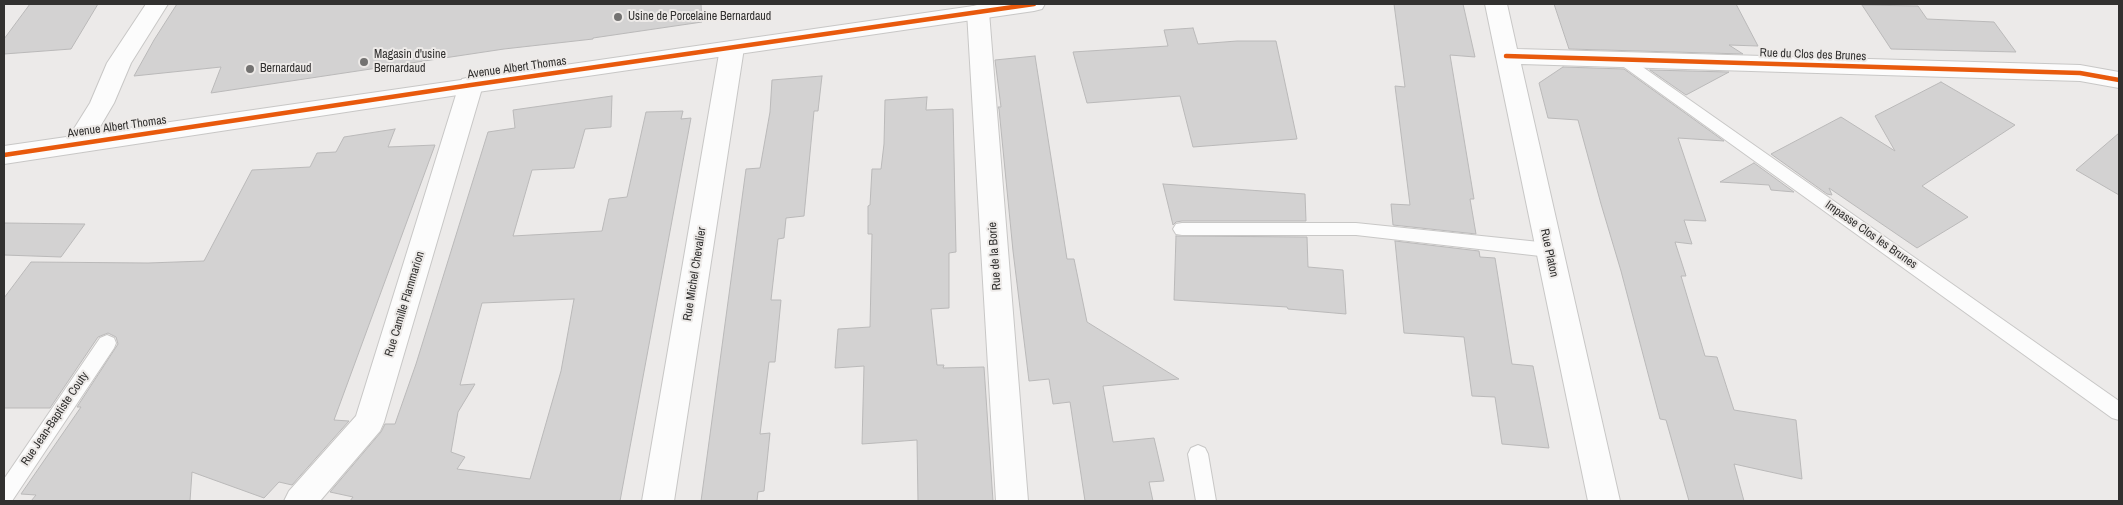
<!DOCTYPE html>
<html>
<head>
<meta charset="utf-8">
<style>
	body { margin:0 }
	#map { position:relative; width:2123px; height:505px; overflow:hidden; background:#eceae9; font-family:"Archivo Narrow",sans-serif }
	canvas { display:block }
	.frame { position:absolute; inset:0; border:5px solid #323130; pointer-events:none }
</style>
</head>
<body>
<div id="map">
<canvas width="2123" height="505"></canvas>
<div class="frame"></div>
</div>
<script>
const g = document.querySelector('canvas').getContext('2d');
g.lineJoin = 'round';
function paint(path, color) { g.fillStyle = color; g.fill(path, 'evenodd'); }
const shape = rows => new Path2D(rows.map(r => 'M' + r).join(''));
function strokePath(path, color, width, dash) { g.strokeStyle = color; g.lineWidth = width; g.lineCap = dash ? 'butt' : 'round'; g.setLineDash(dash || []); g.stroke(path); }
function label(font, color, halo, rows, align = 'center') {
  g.font = font + ' "Archivo Narrow",sans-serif'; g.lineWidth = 4; g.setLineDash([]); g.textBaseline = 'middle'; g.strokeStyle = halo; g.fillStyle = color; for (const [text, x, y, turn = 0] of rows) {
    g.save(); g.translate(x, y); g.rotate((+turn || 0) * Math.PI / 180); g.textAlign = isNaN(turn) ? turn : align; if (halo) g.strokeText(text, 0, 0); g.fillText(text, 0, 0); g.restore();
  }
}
const building = shape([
	[30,4,98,4,71,49,4,54,4,39,30,4],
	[177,4,701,4,702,22,593,38,593,39,504,49,211,93,221,67,134,76,154,40,177,4],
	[1394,4,1463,4,1475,57,1450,55,1474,199,1470,199,1476,234,1393,225,1391,204,1410,205,1395,86,1405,87,1394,4],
	[1554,4,1736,4,1758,46,1729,45,1743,54,1569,49,1554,4],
	[1862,5,1918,6,1927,19,1994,22,2016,52,1891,49,1862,5],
	[1193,28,1198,44,1237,41,1276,41,1297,139,1193,147,1180,96,1087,103,1073,52,1168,46,1164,30,1193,28],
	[1035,56,1067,259,1074,259,1087,322,1179,379,1103,386,1113,442,1154,438,1164,481,1149,482,1153,501,1085,501,1070,402,1053,404,1049,379,1029,381,1013,251,999,109,998,107,1001,107,995,60,1035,56],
	[1563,67,1624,69,1724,141,1678,138,1706,221,1684,220,1692,244,1675,242,1686,276,1681,276,1705,356,1717,357,1734,410,1796,420,1802,479,1734,464,1744,501,1689,501,1666,420,1660,419,1621,271,1601,204,1578,120,1548,118,1539,83,1563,67],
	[1650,70,1729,72,1686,95,1650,70],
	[822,76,818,111,814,111,804,216,786,218,784,238,778,239,771,300,781,300,775,362,769,362,760,434,770,433,764,491,758,492,757,501,701,501,746,169,760,168,770,112,772,80,822,76],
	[1941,82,2015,125,1922,186,1968,217,1917,248,1829,188,1832,195,1827,194,1771,154,1841,117,1895,151,1875,116,1941,82],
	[612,96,611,127,585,129,574,168,532,170,513,236,602,231,609,199,627,197,646,112,683,111,681,119,691,118,620,501,350,501,353,497,330,492,381,432,385,424,395,424,416,364,488,132,515,128,513,110,612,96],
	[574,299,561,371,530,479,457,469,465,457,451,452,458,412,475,384,460,385,482,303,574,299],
	[927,97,926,110,953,109,956,252,949,253,949,308,931,309,937,365,944,365,943,368,984,367,993,501,918,501,917,440,862,444,864,366,835,368,838,329,870,327,872,234,868,234,868,206,870,205,872,169,881,169,884,144,885,100,927,97],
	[395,129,388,147,435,145,334,420,349,421,292,485,279,482,264,498,192,472,190,501,31,501,36,495,21,494,81,407,77,407,118,344,116,337,108,333,98,337,50,408,4,408,4,298,31,262,148,263,204,261,252,170,310,167,317,153,336,152,344,137,395,129],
	[2119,133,2119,195,2076,170,2119,133],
	[1754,163,1794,192,1771,190,1769,185,1720,182,1754,163],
	[1163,184,1305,194,1306,221,1182,221,1176,222,1173,225,1163,184],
	[4,223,85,224,61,257,4,255,4,223],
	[1176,236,1307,237,1308,267,1343,270,1346,314,1288,309,1287,307,1174,300,1176,236],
	[1395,241,1479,251,1480,257,1495,258,1512,364,1533,366,1549,448,1502,444,1495,397,1472,396,1464,337,1404,333,1395,241]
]);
paint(building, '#d3d2d2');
strokePath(building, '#bab9b9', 1);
const service = shape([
	[1622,54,1627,56,2119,401,2119,420,2112,418,1617,62,1614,59,1617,56,1622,54],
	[1182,223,1356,223,1549,243,1555,245,1558,250,1555,255,1549,257,1356,235,1182,235,1176,234,1173,229,1176,224,1182,223],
	[107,335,114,338,116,343,114,348,12,501,4,501,4,479,100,338,107,335],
	[1198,445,1205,448,1208,454,1216,501,1196,501,1188,454,1191,448,1198,445]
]);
const minor = shape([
	[146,4,168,4,131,63,114,103,87,149,78,152,69,149,65,143,90,103,107,63,146,4],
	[1485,4,1507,4,1517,49,2080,65,2119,72,2119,88,2080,81,1521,64,1620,501,1588,501,1485,4],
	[978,5,986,7,989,12,1028,501,996,501,967,12,970,7,978,5],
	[732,41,740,43,744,48,674,501,642,501,720,48,724,43,732,41],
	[471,77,480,79,483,85,384,422,380,431,320,501,284,501,289,491,356,416,459,85,462,79,471,77]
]);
const tertiary = shape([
	[987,4,1045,4,1042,9,1034,11,471,93,4,164,4,146,987,4]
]);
strokePath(service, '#c8c7c6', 2);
strokePath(minor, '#c8c7c6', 2);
strokePath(tertiary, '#c8c7c6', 2);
paint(service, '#fcfcfc');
paint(minor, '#fcfcfc');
paint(tertiary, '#fcfcfc');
strokePath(shape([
	[1506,56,2080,73,2119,80],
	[4,155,471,85,1034,4]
]), '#e8590c', 4.5);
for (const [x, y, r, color] of [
	[618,17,5,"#737271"],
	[364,62,5,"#737271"],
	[250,69,5,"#737271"]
]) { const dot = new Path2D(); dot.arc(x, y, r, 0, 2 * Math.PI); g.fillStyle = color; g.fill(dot); strokePath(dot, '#edeae8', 2); }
label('12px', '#323130', '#edeae8', [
	["Usine de Porcelaine Bernardaud",628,17],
	["Magasin d'usine",374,55],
	["Bernardaud",374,69],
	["Bernardaud",260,69]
], 'left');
label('12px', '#323130', '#edeae8', [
	["Rue du Clos des Brunes",1813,55,2],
	["Avenue Albert Thomas",517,68,-8],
	["Avenue Albert Thomas",117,127,-8],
	["Impasse Clos les Brunes",1871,235,35],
	["Rue Platon",1549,253,78],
	["Rue de la Borie",995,256,-94],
	["Rue Michel Chevalier",695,274,-81],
	["Rue Camille Flammarion",405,304,-73],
	["Rue Jean-Baptiste Couty",55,419,-56]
]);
</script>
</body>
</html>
